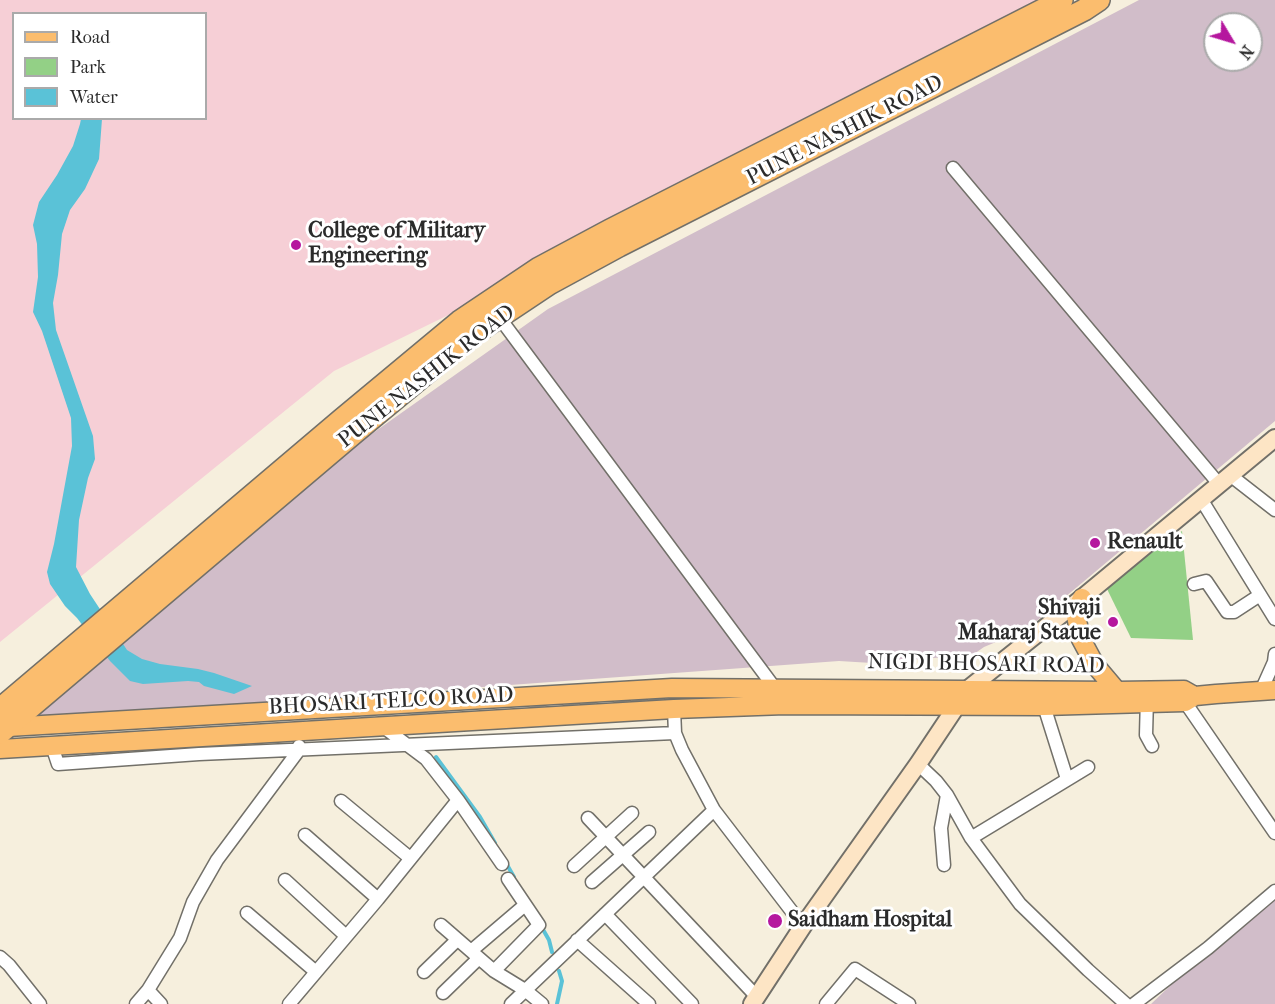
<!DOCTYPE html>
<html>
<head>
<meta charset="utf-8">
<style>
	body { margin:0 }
	#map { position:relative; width:1275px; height:1004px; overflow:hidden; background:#f6efdd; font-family:"IM FELL French Canon",serif }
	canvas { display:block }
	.legend { position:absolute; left:12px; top:12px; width:195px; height:108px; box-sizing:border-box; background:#fff; border:2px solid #aaa; margin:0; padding:8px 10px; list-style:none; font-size:18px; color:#2b2b2b }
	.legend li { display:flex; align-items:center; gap:12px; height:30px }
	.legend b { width:30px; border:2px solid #aaa }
	.north { position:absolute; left:1203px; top:12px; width:60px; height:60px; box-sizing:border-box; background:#fff; border:2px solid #aaa; border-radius:50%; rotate:128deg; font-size:16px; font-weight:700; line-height:24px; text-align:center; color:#2b2b2b }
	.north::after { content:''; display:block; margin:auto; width:21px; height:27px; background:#b5179e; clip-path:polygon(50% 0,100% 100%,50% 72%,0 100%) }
</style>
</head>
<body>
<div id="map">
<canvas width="1275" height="1004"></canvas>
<ul class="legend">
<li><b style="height:8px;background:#fbbd6e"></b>Road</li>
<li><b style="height:16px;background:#93d086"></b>Park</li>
<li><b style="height:16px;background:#5ac2d7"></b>Water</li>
</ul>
<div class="north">N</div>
</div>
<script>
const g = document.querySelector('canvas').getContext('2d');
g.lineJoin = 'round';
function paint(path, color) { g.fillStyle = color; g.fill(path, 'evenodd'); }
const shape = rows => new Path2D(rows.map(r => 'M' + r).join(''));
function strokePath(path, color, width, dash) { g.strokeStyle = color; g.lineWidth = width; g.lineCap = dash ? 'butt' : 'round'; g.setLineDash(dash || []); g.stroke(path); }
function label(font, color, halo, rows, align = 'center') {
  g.font = font + ' "IM FELL French Canon",serif'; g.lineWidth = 6; g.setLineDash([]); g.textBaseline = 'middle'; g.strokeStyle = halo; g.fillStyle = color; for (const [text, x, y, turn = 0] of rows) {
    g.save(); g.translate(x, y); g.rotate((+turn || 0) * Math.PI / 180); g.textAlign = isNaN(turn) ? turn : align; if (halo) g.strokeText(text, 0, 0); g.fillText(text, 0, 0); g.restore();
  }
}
paint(shape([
	[0,0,1050,0,877,105,334,371,0,642],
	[14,14,206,14,206,118,14,118]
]), '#f6cfd6');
paint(shape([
	[1139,0,1275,0,1275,421,1027,629,984,647,974,654,946,657,872,663,839,661,30,720,366,438,548,309],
	[1215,24,1251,24,1251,60,1215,60],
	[1275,886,1275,1004,1151,1004]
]), '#d1bdc9');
paint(shape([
	[1182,531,1193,640,1131,638,1107,589,1144,557]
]), '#93d086');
paint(shape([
	[81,119,102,119,99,159,85,189,70,210,62,234,58,275,53,303,56,330,93,436,95,459,88,478,79,520,76,567,90,594,127,650,142,659,160,664,198,669,214,673,252,686,234,694,204,686,199,682,188,681,143,684,130,681,110,661,77,618,65,606,50,584,47,572,54,544,72,446,71,418,42,331,33,312,38,277,37,244,33,225,39,202,57,175,73,146,80,124]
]), '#5ac2d7');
strokePath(shape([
	[436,757,480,817,495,843],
	[506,863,514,877],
	[541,926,549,940,552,952],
	[557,1004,562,981,559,971]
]), '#5ac2d7', 4);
const street = shape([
	[953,168,1219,484],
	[496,313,777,691],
	[1230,475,1275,510],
	[1201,499,1275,619],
	[1194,584,1206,581,1227,612,1234,612,1260,595],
	[1261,691,1274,662,1275,654],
	[1147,697,1146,735,1152,746],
	[1184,697,1185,702,1275,833],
	[1044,706,1067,779],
	[674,709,675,733,682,750,714,810,803,926],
	[382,726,426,759,458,800,502,864],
	[52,746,58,764,199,754,675,733],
	[918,764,936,781,947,795,971,838,1020,904,1088,970,1126,1004],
	[341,801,410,858],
	[588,818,757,997],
	[305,835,378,899],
	[971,838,1088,767],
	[944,865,941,828,947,795],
	[574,866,632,813],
	[285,880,346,936],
	[592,882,649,832],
	[247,913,316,972],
	[605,914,692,1004],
	[441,925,494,971,525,990,542,1004],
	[577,940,649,1004],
	[471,951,525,905],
	[0,957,9,965,40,1004],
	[494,971,539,925,508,879],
	[424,972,457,940],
	[148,990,161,1004],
	[443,993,479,958],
	[136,1004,148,990,180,938,193,902,217,860,299,750,299,746],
	[289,1004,378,899,458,800],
	[511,1004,714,810],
	[826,1004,855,969,909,1004],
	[1134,1004,1208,948,1275,891]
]);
const secondary = shape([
	[752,1004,803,926,918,764,968,689,1082,598,1275,438]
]);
const primary = shape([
	[1082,598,1077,609,1076,616,1081,639,1095,665,1117,691],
	[8,727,672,688,1117,691,1184,690,1191,694],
	[0,749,674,709,785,705,1044,706,1147,703,1185,702,1195,696,1216,694,1275,690]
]);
const highway = shape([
	[0,709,341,420,460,321,539,268,610,230,1062,0],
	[0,733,353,434,471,336,549,284,619,246,1084,10,1099,0]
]);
strokePath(street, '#727069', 15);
strokePath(secondary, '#727069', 20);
strokePath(primary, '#727069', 21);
strokePath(highway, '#727069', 24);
strokePath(street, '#fff', 12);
strokePath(secondary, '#fde5c5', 16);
strokePath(primary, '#fbbd6e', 18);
strokePath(highway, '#fbbd6e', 21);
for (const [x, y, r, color] of [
	[296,245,6,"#b5179e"],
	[1095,543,6,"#b5179e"],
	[1113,622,6,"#b5179e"],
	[775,921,8,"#b5179e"]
]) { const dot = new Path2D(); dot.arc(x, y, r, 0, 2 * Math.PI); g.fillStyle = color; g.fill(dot); strokePath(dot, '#fff', 2); }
label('22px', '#2b2b2b', '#fff', [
	["PUNE NASHIK ROAD",845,131,-27],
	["PUNE NASHIK ROAD",427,377,-38],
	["NIGDI BHOSARI ROAD",986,665,1],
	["BHOSARI TELCO ROAD",391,702,-3]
]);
label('bold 22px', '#2b2b2b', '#fff', [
	["College of Military",308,232],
	["Engineering",308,257],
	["Renault",1107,543],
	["Shivaji",1101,609,"right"],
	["Maharaj Statue",1101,634,"right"],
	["Saidham Hospital",788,921]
], 'left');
</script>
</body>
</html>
